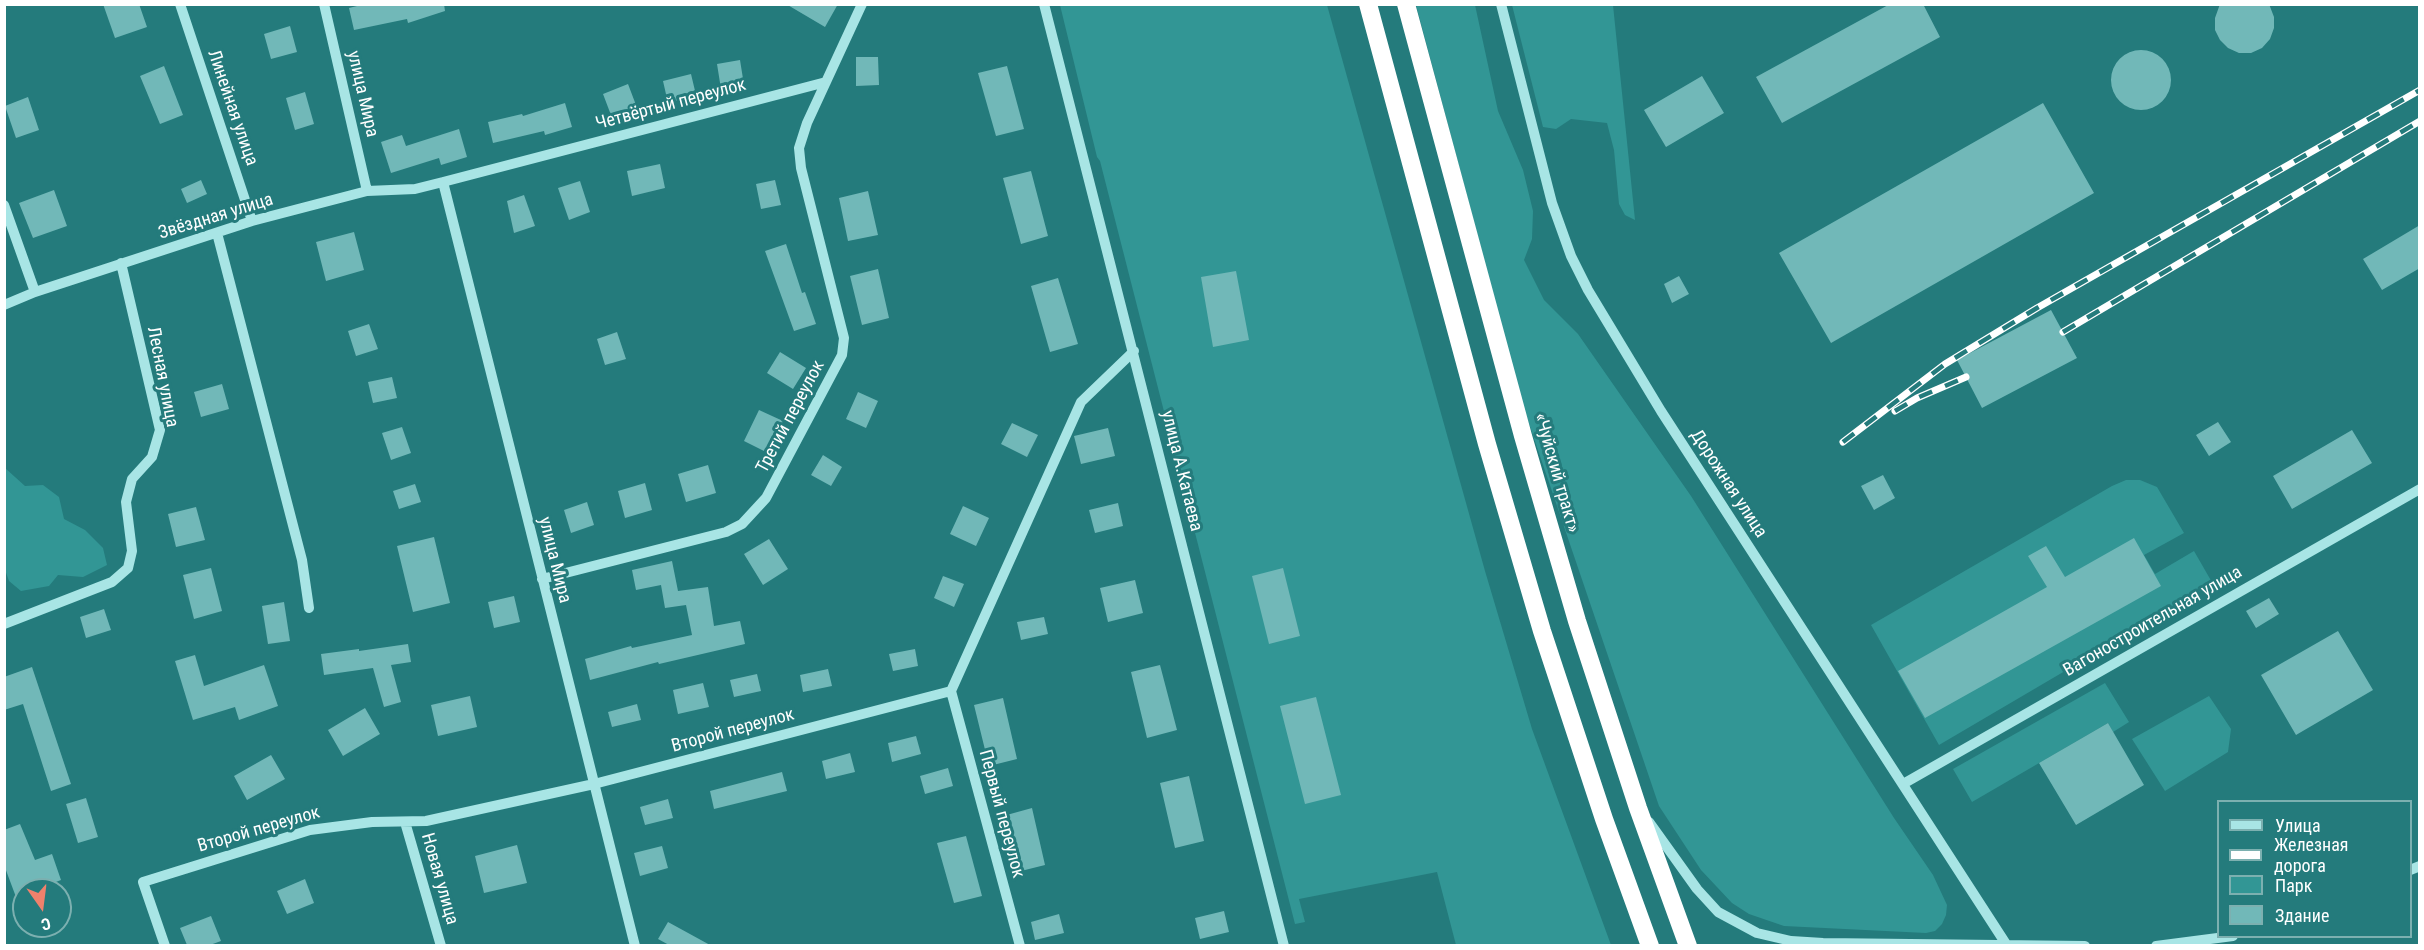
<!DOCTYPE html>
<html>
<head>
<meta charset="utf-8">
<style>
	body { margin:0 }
	#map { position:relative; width:2424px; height:950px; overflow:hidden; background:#247b7c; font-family:"Roboto Condensed",sans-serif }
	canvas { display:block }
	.frame { position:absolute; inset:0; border:6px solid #fff; pointer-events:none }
	.legend { position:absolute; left:2217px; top:800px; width:195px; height:138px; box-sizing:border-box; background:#247b7c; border:2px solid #7cb0b0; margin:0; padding:8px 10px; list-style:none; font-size:18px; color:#fff }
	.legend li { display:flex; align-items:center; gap:12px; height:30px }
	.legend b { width:30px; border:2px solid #7cb0b0 }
	.north { position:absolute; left:12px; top:878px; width:60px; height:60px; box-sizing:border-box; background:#247b7c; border:2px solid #7cb0b0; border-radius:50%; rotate:166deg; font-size:16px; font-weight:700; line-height:24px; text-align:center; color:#fff }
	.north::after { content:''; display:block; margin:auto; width:21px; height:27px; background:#ef816c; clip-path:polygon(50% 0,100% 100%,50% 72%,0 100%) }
</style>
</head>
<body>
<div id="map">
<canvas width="2424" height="950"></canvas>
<div class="frame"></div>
<ul class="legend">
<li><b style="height:8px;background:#a8e5e5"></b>Улица</li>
<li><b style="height:8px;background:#fff"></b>Железная дорога</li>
<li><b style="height:16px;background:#329695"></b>Парк</li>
<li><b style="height:16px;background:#71b8b8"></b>Здание</li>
</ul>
<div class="north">С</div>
</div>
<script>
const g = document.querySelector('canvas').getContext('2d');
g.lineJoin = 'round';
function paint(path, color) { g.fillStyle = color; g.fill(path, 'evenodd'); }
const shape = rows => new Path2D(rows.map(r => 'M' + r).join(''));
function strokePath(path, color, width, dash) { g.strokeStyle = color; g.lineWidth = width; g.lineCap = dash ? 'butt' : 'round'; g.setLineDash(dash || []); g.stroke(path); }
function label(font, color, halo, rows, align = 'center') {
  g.font = font + ' "Roboto Condensed",sans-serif'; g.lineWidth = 6; g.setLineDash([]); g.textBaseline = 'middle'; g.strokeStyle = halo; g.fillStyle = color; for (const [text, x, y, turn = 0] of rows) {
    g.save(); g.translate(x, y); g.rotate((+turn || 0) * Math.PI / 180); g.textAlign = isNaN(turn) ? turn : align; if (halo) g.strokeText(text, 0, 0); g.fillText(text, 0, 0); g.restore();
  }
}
paint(shape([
	[1060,5,1327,5,1485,571,1532,729,1611,945,1456,945,1437,872,1299,899,1305,922,1295,924,1100,161,1097,157],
	[1416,5,1475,5,1498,111,1523,170,1533,211,1532,239,1524,260,1544,300,1578,334,1691,496,1894,818,1933,875,1947,905,1946,915,1942,924,1935,931,1926,933,1784,926,1749,914,1732,903,1701,870,1659,806,1523,406],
	[1512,5,1613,5,1635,220,1625,215,1619,204,1614,150,1607,123,1571,119,1556,129,1543,127],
	[5,468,25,486,43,485,59,497,64,519,85,530,103,548,107,565,83,577,58,575,49,586,21,591,9,581,4,567],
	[2126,480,2140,480,2157,487,2184,533,2144,555,2155,574,2194,551,2213,584,1939,745,1871,625,2112,486],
	[2105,683,2129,722,2113,732,2108,723,1972,802,1953,769],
	[2209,696,2231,729,2228,752,2165,791,2132,739]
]), '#329695');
paint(shape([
	[103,4,139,4,147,27,115,38],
	[365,4,444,4,445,11,408,23,407,19,354,30,349,8],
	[786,4,838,4,825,27],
	[1890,4,1923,4,1940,37,1782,123,1756,77],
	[2220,4,2269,4,2274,17,2274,28,2270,39,2262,48,2251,53,2239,53,2228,48,2220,40,2215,30,2215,18],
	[290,26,297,52,271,59,264,34],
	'2111 80a30 30 0 1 1 60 0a30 30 0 1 1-60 0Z',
	[856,57,878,57,879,85,856,86],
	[740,60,744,85,721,89,717,64],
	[164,66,183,115,160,124,140,76],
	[1007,66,1024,129,996,136,978,73],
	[691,74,696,95,668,103,663,81],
	[1702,76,1724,113,1666,147,1644,110],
	[628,84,639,113,614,123,603,94],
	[305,92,314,124,295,130,286,98],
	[28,97,39,130,16,138,5,106],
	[565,103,572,127,545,135,544,131,493,143,488,122,522,114,523,116],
	[2043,103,2094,193,1831,343,1779,253],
	[459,129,467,157,441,165,439,158,391,173,381,142,402,135,406,146],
	[660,164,665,188,632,196,627,171],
	[1031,171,1048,236,1021,244,1003,178],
	[201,180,207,194,187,203,181,189],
	[775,180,781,205,761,209,756,184],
	[580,181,590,212,569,220,558,188],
	[54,190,67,226,33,238,19,203],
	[868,191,878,235,848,241,839,198],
	[524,195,535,226,514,233,507,201],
	[2420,225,2420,268,2382,290,2363,259],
	[354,232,364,270,326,281,316,242],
	[786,244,802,293,805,292,816,324,794,331,765,251],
	[878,269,889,318,862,325,850,276],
	[1236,271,1249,340,1213,347,1201,277],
	[1679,276,1689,294,1672,303,1664,284],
	[1058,278,1078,344,1050,352,1031,286],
	[2051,310,2077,358,1982,408,1957,360],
	[369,324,378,349,356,356,348,331],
	[617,332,626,359,605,365,597,339],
	[780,352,806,368,793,389,767,373],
	[392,377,397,398,373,403,368,382],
	[222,384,229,409,201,417,194,392],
	[858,392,878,401,866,428,846,419],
	[759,410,783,421,768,453,744,441],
	[2218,422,2231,442,2209,456,2196,435],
	[1012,423,1038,435,1027,457,1001,444],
	[402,427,411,453,391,460,382,433],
	[1108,428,1115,456,1081,464,1074,436],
	[2352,430,2372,463,2292,509,2273,476],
	[823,455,842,467,831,486,811,475],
	[708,465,716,493,686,502,678,474],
	[1883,475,1895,498,1874,510,1861,486],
	[645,483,652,510,625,518,618,491],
	[415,484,421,502,399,509,393,491],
	[587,502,594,525,571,533,564,510],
	[1118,503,1123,526,1095,533,1089,510],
	[963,506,989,518,976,546,950,534],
	[196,507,205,540,176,547,168,514],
	[434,537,450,603,413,612,397,546],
	[2134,538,2161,586,1925,718,1898,671,2047,587,2028,556,2046,546,2065,577],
	[769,539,788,569,763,585,744,554],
	[672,561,678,591,708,587,714,626,740,621,745,644,659,664,658,662,590,680,585,659,631,646,632,648,692,635,686,605,665,608,661,585,636,590,632,570],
	[211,568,222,611,194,619,183,575],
	[1283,568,1300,636,1269,644,1252,576],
	[943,576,964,584,954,607,934,598],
	[1135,580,1143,613,1108,622,1100,588],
	[514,596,520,622,494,628,488,602],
	[2269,598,2279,614,2256,628,2246,611],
	[284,602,290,641,268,644,262,606],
	[104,609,111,630,86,638,80,617],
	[1044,617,1048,634,1021,640,1017,622],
	[2338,631,2373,690,2296,735,2261,675],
	[408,644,411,662,391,665,401,702,384,707,373,668,324,675,321,654,359,649,359,651],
	[915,649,918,666,893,671,889,654],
	[195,655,204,686,264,665,278,706,239,720,235,707,193,720,175,661],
	[1160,665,1177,730,1147,738,1131,672],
	[32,667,71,784,51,791,23,704,4,710,4,677],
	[828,669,832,686,803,692,800,675],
	[757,674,761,691,734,697,730,680],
	[703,683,709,707,678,714,673,690],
	[470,696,477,727,438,736,431,705],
	[1316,697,1341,795,1305,804,1280,706],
	[1003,698,1017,759,989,766,974,705],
	[637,704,641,720,612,727,608,712],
	[365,708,380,734,343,756,328,730],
	[2108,723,2144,785,2076,825,2039,763],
	[916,736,921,754,892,762,888,743],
	[850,753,855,772,826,779,822,761],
	[271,755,285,779,247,800,234,776],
	[948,768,953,786,925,794,920,776],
	[782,772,787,791,714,809,710,791],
	[1189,776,1204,841,1175,848,1160,783],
	[86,798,98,837,78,843,66,804],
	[668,799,673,818,645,825,640,807],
	[1032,808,1045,865,1017,872,1003,816],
	[20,824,35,860,52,854,61,880,35,890,24,890,24,894,16,897,4,865,4,830],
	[966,836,982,896,954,903,937,843],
	[517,845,527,883,484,893,475,856],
	[662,846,668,868,640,876,634,853],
	[305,879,314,903,287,914,277,891],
	[1224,911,1229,932,1200,939,1195,918],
	[1059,914,1064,933,1035,940,1031,922],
	[211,916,221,941,210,945,187,945,180,928],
	[668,922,710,945,669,945,658,939]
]), '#71b8b8');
strokePath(shape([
	[180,4,252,221],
	[324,4,367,191],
	[1044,4,1284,946],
	[1501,4,1552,203,1571,256,1588,290,1661,411,2006,944],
	[443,182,635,946],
	[4,205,35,292],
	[217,233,302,560,309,608],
	[4,305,35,292,252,221,367,191,415,189,443,182,826,82],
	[542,579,726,532,742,524,766,498,842,355,844,338,801,168,799,148,807,123,862,4],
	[4,624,112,582,128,568,132,551,126,502,132,479,152,457,160,430,121,263],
	[951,691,1081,402,1134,351],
	[951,691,1020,946],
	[1903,784,2420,489],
	[405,822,441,946],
	[1649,822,1697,889,1718,912,1757,933,1791,941,1823,943,2085,946],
	[2410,870,2420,866],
	[165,946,143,882,310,830,372,822,426,821,594,784,951,691],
	[2156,946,2233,936]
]), '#a8e5e5', 10);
strokePath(shape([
	[1368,4,1487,444,1542,631,1604,819,1650,946],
	[1406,4,1523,436,1577,621,1638,808,1688,946]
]), '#fff', 18);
const rail = shape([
	[2063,332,2420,121],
	[1895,411,1917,398,1966,377],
	[1843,442,1945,364,2037,308,2420,90]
]);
strokePath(rail, '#fff', 7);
strokePath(rail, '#247b7c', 4.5, [14]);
label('18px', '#fff', '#247b7c', [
	["улица Мира",362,94,77],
	["Четвёртый переулок",671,105,-15],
	["Линейная улица",232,108,71],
	["Звёздная улица",216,217,-17],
	["Лесная улица",162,377,79],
	["Третий переулок",791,417,-62],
	["улица А.Катаева",1181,471,76],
	["«Чуйский тракт»",1556,473,74],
	["Дорожная улица",1728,484,57],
	["улица Мира",554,560,76],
	["Вагоностроительная улица",2153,622,-30],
	["Второй переулок",733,731,-15],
	["Первый переулок",1001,814,75],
	["Второй переулок",259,830,-16],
	["Новая улица",439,879,74]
]);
</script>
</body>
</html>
